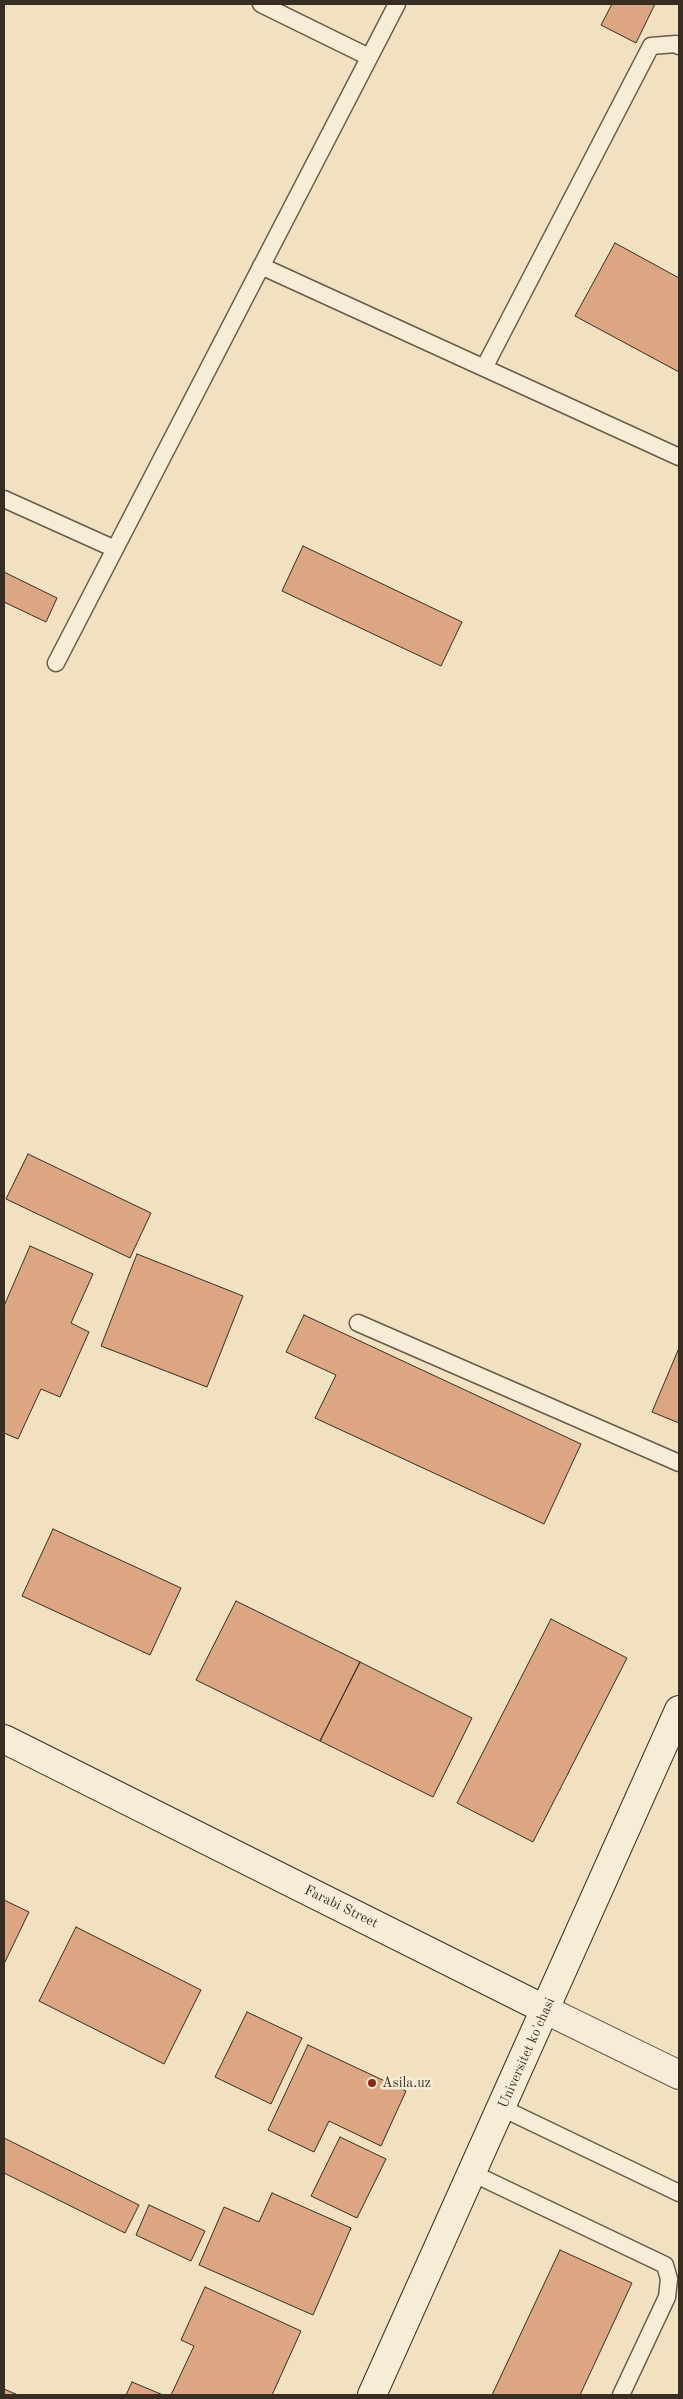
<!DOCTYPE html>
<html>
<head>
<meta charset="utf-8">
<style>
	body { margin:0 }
	#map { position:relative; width:683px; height:2399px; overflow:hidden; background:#f2e1c0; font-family:"Old Standard TT",serif }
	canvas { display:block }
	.frame { position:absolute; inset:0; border:5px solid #382d23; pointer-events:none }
</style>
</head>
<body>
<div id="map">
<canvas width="683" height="2399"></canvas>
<div class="frame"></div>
</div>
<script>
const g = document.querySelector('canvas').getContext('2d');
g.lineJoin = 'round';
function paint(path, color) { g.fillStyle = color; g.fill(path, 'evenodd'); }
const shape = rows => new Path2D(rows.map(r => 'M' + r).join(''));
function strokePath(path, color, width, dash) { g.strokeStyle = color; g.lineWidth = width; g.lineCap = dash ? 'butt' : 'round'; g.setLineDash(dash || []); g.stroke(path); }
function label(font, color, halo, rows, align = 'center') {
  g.font = font + ' "Old Standard TT",serif'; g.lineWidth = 5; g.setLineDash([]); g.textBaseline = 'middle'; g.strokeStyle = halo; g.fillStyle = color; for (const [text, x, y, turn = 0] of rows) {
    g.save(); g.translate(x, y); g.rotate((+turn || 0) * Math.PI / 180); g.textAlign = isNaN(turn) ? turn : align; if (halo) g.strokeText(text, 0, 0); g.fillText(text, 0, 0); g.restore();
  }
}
const building = shape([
	[612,4,655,4,636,43,601,25,612,4],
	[615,243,679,278,679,372,575,316,615,243],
	[303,546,462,622,441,666,282,591,303,546],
	[4,572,57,598,46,622,4,602,4,572],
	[28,1154,151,1213,130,1258,6,1199,28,1154],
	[30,1246,93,1274,71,1323,89,1332,60,1397,41,1389,18,1439,4,1433,4,1306,30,1246],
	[137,1254,243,1296,207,1387,101,1346,137,1254],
	[304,1315,581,1444,544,1524,315,1418,336,1375,286,1352,304,1315],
	[679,1348,679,1423,652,1412,679,1348],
	[53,1529,181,1588,150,1655,22,1596,53,1529],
	[236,1601,360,1662,320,1741,196,1680,236,1601],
	[551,1619,627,1658,533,1842,457,1803,551,1619],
	[360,1662,472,1718,433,1797,320,1741,360,1662],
	[4,1900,29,1912,4,1964,4,1900],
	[76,1927,201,1990,164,2064,39,2001,76,1927],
	[247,2012,302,2038,271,2104,215,2077,247,2012],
	[308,2045,406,2091,381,2146,329,2121,314,2152,268,2130,308,2045],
	[340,2137,386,2159,357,2218,311,2196,340,2137],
	[4,2138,139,2205,125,2233,4,2173,4,2138],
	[272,2193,351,2228,313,2315,199,2265,224,2207,259,2222,272,2193],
	[149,2205,205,2231,191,2261,136,2235,149,2205],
	[560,2250,632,2283,580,2395,492,2395,560,2250],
	[205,2287,301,2331,272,2395,171,2395,194,2346,181,2340,205,2287],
	[132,2382,163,2395,126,2395,132,2382],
	[4,2389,18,2395,4,2395,4,2389]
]);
paint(building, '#dca683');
strokePath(building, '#382d23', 1);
const service = shape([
	[261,4,369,57],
	[261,266,679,457],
	[484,368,651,46,676,44,679,46],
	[4,499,115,549],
	[56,663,397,4],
	[358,1323,679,1463],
	[502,2108,679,2193],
	[472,2173,665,2265,669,2279,667,2297,621,2395]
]);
const minor = shape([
	[546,2010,679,2075]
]);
const secondary = shape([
	[4,1739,546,2010],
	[372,2395,679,1710]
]);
strokePath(service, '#665a4a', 19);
strokePath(minor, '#665a4a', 30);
strokePath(secondary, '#382d23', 30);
strokePath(service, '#f7ecd6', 16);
strokePath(minor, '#f7ecd6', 28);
strokePath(secondary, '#f7ecd6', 28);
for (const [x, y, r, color] of [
	[372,2083,5,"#8f2418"]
]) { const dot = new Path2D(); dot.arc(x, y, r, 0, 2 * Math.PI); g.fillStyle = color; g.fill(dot); strokePath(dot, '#f7ecd6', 2); }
label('14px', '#382d23', '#f7ecd6', [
	["Farabi Street",341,1907,26],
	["Universitet ko'chasi",527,2053,-66]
]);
label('14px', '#382d23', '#f7ecd6', [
	["Asila.uz",382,2083]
], 'left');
</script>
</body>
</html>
